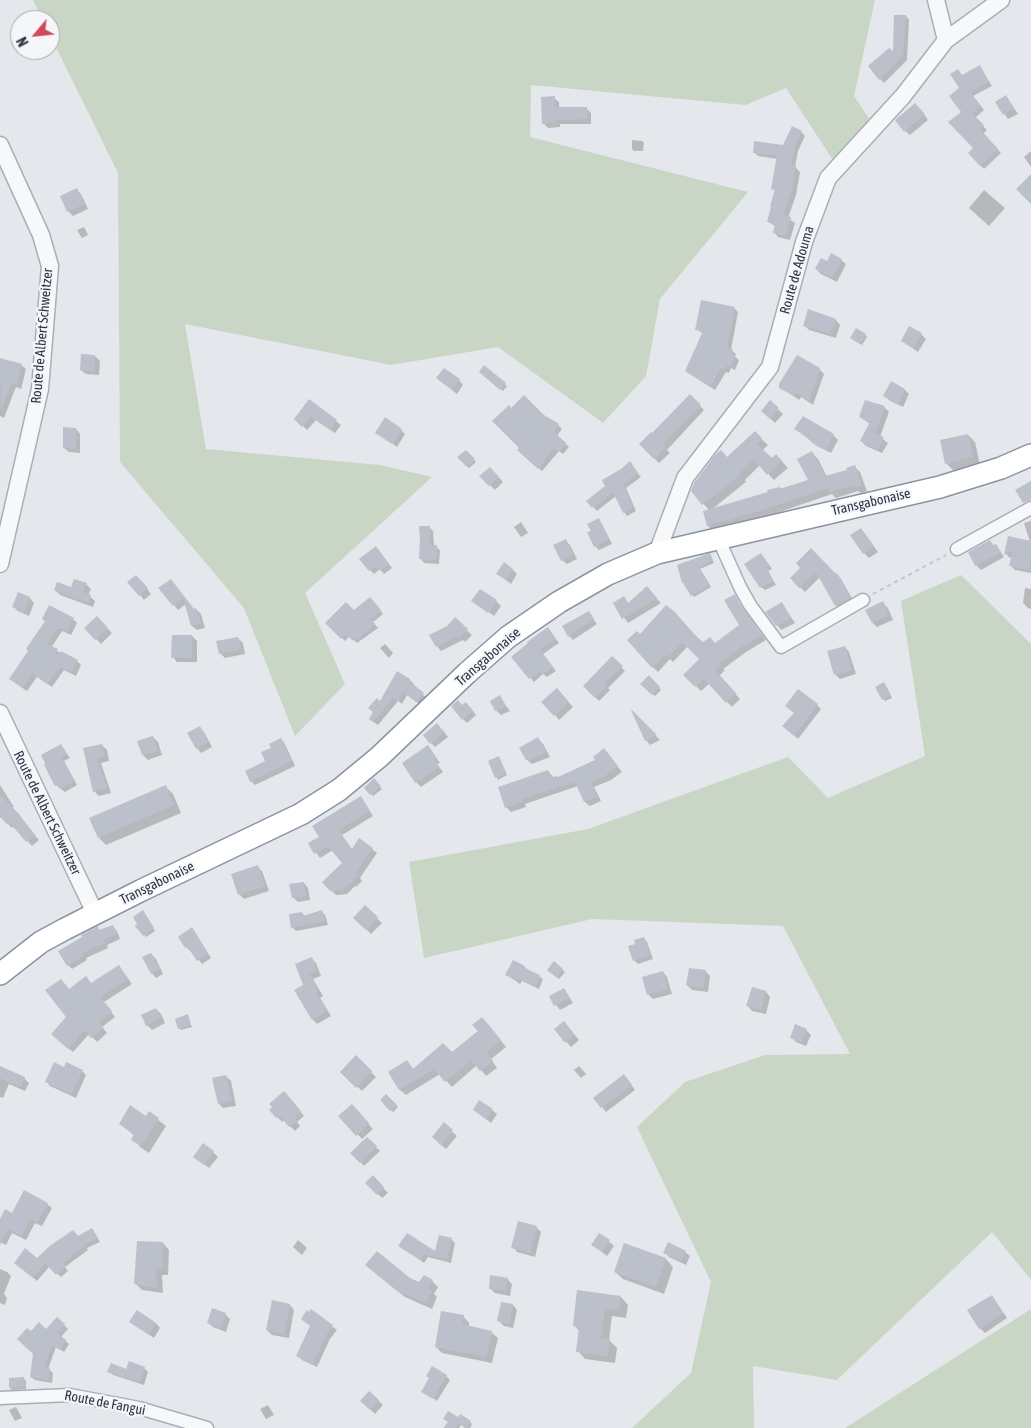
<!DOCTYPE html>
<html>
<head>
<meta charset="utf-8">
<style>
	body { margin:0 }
	#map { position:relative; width:1031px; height:1428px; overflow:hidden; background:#e4e7ec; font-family:"Asap Condensed",sans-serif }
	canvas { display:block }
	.north { position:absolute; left:10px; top:10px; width:50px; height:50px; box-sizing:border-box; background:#f4f6f9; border:1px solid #a4a8b1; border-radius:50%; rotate:242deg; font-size:14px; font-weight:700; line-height:20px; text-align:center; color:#2b3445 }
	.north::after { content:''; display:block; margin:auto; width:18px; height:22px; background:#d1495b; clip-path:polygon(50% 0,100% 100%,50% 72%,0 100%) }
</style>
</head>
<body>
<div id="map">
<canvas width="1031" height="1428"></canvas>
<div class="north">N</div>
</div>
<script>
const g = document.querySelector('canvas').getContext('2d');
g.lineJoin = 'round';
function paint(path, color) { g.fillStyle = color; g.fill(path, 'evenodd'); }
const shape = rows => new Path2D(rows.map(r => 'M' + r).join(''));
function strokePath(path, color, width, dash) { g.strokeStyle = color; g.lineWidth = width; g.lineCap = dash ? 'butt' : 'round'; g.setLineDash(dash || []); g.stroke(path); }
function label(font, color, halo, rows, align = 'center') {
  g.font = font + ' "Asap Condensed",sans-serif'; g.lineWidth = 4.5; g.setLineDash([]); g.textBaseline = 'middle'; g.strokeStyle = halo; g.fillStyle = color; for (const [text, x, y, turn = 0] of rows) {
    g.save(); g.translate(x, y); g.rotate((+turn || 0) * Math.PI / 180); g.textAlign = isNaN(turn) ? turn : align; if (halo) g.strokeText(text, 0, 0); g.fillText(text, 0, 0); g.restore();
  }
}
paint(shape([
	[33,0,875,0,854,96,870,120,833,160,786,88,745,105,531,85,530,137,748,192,660,299,646,376,603,423,498,347,391,365,185,324,206,449,380,465,432,477,305,593,345,684,295,736,244,608,120,462,118,173,50,35,50,20,43,20],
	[961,575,1031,644,1031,1280,992,1232,837,1380,753,1366,754,1428,632,1428,691,1373,711,1282,637,1127,685,1082,765,1055,850,1054,783,926,592,919,424,958,409,862,588,829,788,757,828,798,925,756,901,601],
	[1031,1309,1031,1428,845,1428]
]), '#c9d6c5');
paint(shape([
	[906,16,909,20,907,60,884,83,880,79,895,53],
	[980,67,992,86,973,96,984,110,975,118,987,130,983,134,1001,153,984,169,969,153,974,148,963,112,961,88,963,76],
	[1006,97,1018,114,1008,119,997,103],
	[554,98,559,102,559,108,586,108,591,113,591,124,560,124,560,127,548,128,543,123],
	[920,109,928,120,910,135,905,131],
	[801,132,805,136,798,151,795,167,800,172,796,195,788,218,795,223,790,240,778,237,774,232,776,227,769,222,776,192,772,188,778,159,758,156,754,152,784,146],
	[632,140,642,141,644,143,643,151,634,151,632,149],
	[1031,151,1031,167,1024,157],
	[76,190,81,194,88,209,73,216,68,211],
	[984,190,1005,208,989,226,969,208],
	[84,227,88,235,82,238,77,230],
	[841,260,846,264,837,282,821,274,816,269,827,263],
	[734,308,738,312,731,350,736,354,735,357,739,360,735,370,731,368,729,373,726,372,715,390,686,371,703,334,697,329],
	[809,311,836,320,840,325,836,338,809,330,804,325],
	[921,334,926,339,918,352,902,341],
	[865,335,867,337,862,345,854,340],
	[95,356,100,361,99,375,86,374,81,370],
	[0,360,21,365,26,369,21,389,16,387,4,418,0,416],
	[484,367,507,386,503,391,480,372],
	[819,369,824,374,813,405,801,397,799,400,781,387],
	[437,378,459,380,463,385,457,394],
	[891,383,905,390,909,394,903,407,890,401,885,396],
	[690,396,704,410,667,450,670,453,659,463,641,444,652,435],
	[310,401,341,425,335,433,316,420,307,430,296,419],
	[770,402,783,414,775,423,763,411],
	[884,407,889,412,880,437,888,443,882,453,866,446,861,441,870,424,860,417],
	[512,409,543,416,558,425,562,429,557,436,569,447,563,454,559,451,542,471,519,450,521,448],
	[76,429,80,434,80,453,69,452,64,448],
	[796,429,833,435,838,440,831,453,817,446],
	[401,430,405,434,397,447,376,432],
	[755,433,768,445,762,451,772,459,776,455,788,468,774,480,760,465,745,480,746,482,711,510,809,480,812,453,818,459,827,477,848,471,854,466,860,472,867,491,861,493,858,491,836,498,832,494,765,517,714,532,708,526,704,512,709,510,692,491],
	[968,435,975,442,980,465,953,470,946,463],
	[466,451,476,462,469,468,459,458],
	[630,463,641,477,626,488,636,511,627,516,624,512,616,496,597,511,588,501,607,486],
	[490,468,503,482,495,490,481,476],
	[598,520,602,524,612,544,599,550,595,546,592,531],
	[1031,521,1031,573,1015,570,1011,566,1013,556,1010,558,1006,554,1009,537,1030,542,1024,523],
	[521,522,528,533,521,537,514,527],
	[429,527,433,531,434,546,440,550,439,564,424,563,421,559],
	[861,529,878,552,869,558,864,553],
	[565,540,570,545,577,559,567,564,562,560],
	[996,545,1004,557,981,570,976,565],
	[379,551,392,568,384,574,380,569,374,574,370,570],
	[710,555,714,563,700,569,711,587,694,597,683,582],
	[764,558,772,569,768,571,776,585,765,590,761,587],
	[802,568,837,574,841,579,854,602,840,609,836,605,820,577,805,592,791,578],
	[513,570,517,574,511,584,498,574],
	[170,580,194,610,196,609,201,614,205,628,197,630,192,626,186,604,178,610,174,605],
	[141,581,151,594,144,600,140,595],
	[86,584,91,589,88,595,95,601,93,607,60,595,55,590,71,589],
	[1025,588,1031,589,1031,609,1028,608,1023,603],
	[19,593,30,598,34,603,29,616,18,611,13,606],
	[651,593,661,603,628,623,614,604,624,598,629,604],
	[734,596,766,640,746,652,723,669,725,670,719,676,740,699,732,707,710,683,701,691,685,675,701,659,688,646,673,662,670,659,658,672,653,667,640,636,697,638,703,643,716,644,740,625],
	[473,601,496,601,501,606,494,616],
	[374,602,383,614,373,622,378,628,357,643,350,636,345,641,327,623],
	[883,603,888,608,893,620,877,627,873,623,867,610],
	[782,604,795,623,781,630,777,625],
	[588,612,597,624,573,640,569,636],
	[97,618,112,633,101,644,86,628],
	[73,619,77,623,71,635,62,631,51,648,77,661,81,665,76,676,64,670,52,687,37,677,27,691,15,683,29,651,46,622],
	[455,619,472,635,465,642,463,640,441,651,437,646,448,627],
	[548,629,559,643,543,654,556,671,547,677,543,674,534,682,513,657],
	[192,636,197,641,197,662,177,662,173,657],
	[238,638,243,643,245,654,225,658,220,653],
	[385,644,393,653,389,658,380,648],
	[845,647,849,652,856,674,840,679,835,674],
	[612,658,625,671,608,688,610,690,599,701,584,686],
	[649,677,661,690,655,696,642,684],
	[410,680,414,684,413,686,427,698,421,705,407,695,402,704,398,701,378,725,375,723,370,719,380,702],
	[884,684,892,698,885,701,883,699],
	[561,694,573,707,559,720,555,715],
	[499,697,510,711,501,715,496,710],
	[817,705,821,709,798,739,788,730],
	[462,706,470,707,476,715,467,723,463,719],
	[633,713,660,740,650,745,646,740],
	[200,728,204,732,212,747,201,753,197,748],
	[442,729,448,737,435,747,431,743],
	[153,737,158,742,162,755,148,760,143,755,139,742],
	[281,739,285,744,295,766,255,785,251,781,267,761,272,748],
	[538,739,543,744,550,757,532,764,527,760],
	[61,745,70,758,64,761,77,785,65,792,56,785],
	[102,745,107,750,109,761,101,763,111,793,99,796,94,791,84,749],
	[428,747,440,763,437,764,443,772,421,787,416,782],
	[604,750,622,772,611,780,594,787,601,801,590,806,585,802,578,786,525,804,526,807,511,812,506,807,548,771,554,778,558,778,597,760],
	[499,758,507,775,498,780,489,762],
	[374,780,382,789,373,796,365,788],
	[0,785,14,807,11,808,39,840,32,846,14,826,12,828,0,816],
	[165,786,173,794,181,813,106,845,99,838],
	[361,798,373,816,342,835,352,850,372,849,377,853,360,878,362,881,356,887,355,886,347,894,336,895,323,882,343,864,333,850,320,858,310,844,320,837],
	[257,867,262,871,269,891,244,899,240,895,233,875],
	[304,883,308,888,310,900,298,902,293,897],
	[365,907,382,923,371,934,355,918],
	[322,912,325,915,328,925,296,931,292,927,302,913,305,916],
	[144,914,155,931,146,937,137,926],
	[112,926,117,931,120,939,107,945,108,948,86,958,87,960,72,969,68,965,98,928,101,931],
	[192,928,211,958,202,964,191,950,190,951,186,947],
	[644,938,647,942,653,959,638,964,634,960,637,945],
	[151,954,156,959,163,974,156,978,152,973],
	[312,959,316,963,321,976,313,979,323,996,320,998,331,1016,317,1024,313,1020,295,991,305,986],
	[554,963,565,972,559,979,549,970],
	[119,966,132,984,104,1002,115,1017,102,1027,107,1033,97,1042,89,1034,73,1052,57,1039,67,1017,69,990,91,984],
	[524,967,543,979,539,989,522,981,520,984,507,975],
	[705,971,710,976,708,992,692,990,687,985],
	[663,972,667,977,672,994,653,999,648,994],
	[564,989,573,1003,560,1010,550,997],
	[766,992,770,997,766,1014,752,1011,748,1006],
	[156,1009,161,1014,165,1023,152,1030,147,1025],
	[187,1016,192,1027,181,1030,179,1028],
	[488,1024,506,1047,491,1059,497,1068,486,1076,477,1065,452,1087,440,1074,406,1095,400,1090,389,1072,407,1061,414,1070,452,1053],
	[568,1027,579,1040,571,1047,555,1029],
	[806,1030,811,1035,806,1046,796,1042,792,1037],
	[356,1057,376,1077,362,1091,342,1072],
	[579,1066,586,1074,581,1078,574,1070],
	[0,1067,24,1078,29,1083,25,1091,9,1084,3,1098,0,1097],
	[82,1071,86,1075,76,1098,50,1086,46,1081],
	[226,1076,231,1081,236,1106,223,1108,219,1104],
	[628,1080,635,1090,606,1112,602,1107],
	[386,1095,398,1107,393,1112,381,1100],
	[288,1097,304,1116,297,1122,300,1126,295,1131,284,1120,282,1122,271,1110],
	[352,1106,373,1129,362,1139,340,1116],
	[474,1110,492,1110,497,1114,491,1123],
	[149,1113,166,1126,149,1153,140,1147,133,1139,135,1136,120,1124,146,1117],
	[444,1124,457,1136,446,1149,438,1142],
	[367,1139,380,1151,364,1166,352,1153],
	[213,1152,218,1157,209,1168,200,1161],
	[373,1177,388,1193,382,1198,367,1183],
	[47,1204,52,1208,42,1226,35,1223,26,1240,12,1233,6,1245,0,1242,0,1224,13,1214],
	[536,1227,541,1232,535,1257,517,1252,513,1247],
	[92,1229,100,1242,87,1248,88,1250,65,1267,68,1271,61,1277,50,1266,37,1281,19,1266,37,1259],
	[600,1234,614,1246,607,1256,593,1245],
	[451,1239,455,1243,451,1263,428,1257,424,1263,400,1246,436,1253],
	[298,1240,307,1248,302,1255,293,1247],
	[163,1243,169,1250,168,1275,162,1275,163,1293,142,1290,135,1283],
	[625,1245,666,1259,673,1267,664,1294,623,1279,615,1272],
	[665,1252,685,1252,690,1256,686,1265,669,1257],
	[0,1269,7,1272,11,1276,4,1294,7,1298,5,1305,0,1303],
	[373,1271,409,1279,420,1284,432,1281,438,1287,434,1294,437,1297,432,1309,405,1297],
	[507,1279,512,1284,510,1296,495,1293,490,1288],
	[992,1296,1007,1318,985,1333,980,1328],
	[621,1297,628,1305,626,1318,612,1316,609,1340,617,1348,615,1363,585,1359,578,1351,580,1332,574,1325],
	[290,1305,294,1310,289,1338,272,1335,267,1330],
	[513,1305,517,1310,513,1328,504,1326,499,1321],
	[311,1311,337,1330,330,1339,317,1367,302,1360,298,1356,311,1326,310,1313],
	[225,1314,230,1319,226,1332,213,1327,208,1323],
	[463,1316,469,1323,469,1327,491,1332,498,1338,492,1363,442,1353,436,1347],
	[57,1318,68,1329,61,1337,69,1344,64,1352,56,1347,48,1369,53,1373,52,1383,35,1380,31,1377,35,1354,31,1333,46,1331],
	[130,1322,156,1323,160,1328,154,1338],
	[144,1368,148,1372,144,1385,113,1375,109,1371],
	[446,1376,450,1380,437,1401,423,1391],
	[24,1379,26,1381,26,1389,12,1390,10,1388],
	[369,1392,383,1405,375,1414,362,1401],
	[268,1405,274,1415,266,1419,260,1409],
	[16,1407,22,1418,15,1421,9,1410],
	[459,1418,470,1422,472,1424,470,1428,465,1428,461,1425,459,1428,449,1428]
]), '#0003');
paint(shape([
	[894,15,906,15,903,55,879,80,868,66,889,48,893,51],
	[980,65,989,82,970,92,981,106,972,113,984,125,980,129,998,149,980,166,968,153,973,148,948,122,961,112,949,96,959,88,950,74,958,69,962,75],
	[1006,95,1014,108,1003,115,995,102],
	[555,96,555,107,587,107,587,119,556,120,556,123,542,124,541,97],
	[915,103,925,114,904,132,895,120],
	[792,126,802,131,795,146,791,164,796,166,792,190,783,215,791,217,786,236,773,233,775,224,767,222,771,207,770,206,775,190,771,189,777,155,753,153,754,141,783,145],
	[1031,174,1031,204,1016,189],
	[77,188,84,204,67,212,60,196],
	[831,253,842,259,832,278,815,269,821,258,827,261],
	[701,300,735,307,727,347,733,349,731,353,735,355,731,366,727,365,725,370,721,368,710,387,685,371,703,331,695,330],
	[808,309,836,319,831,334,803,326],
	[909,326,922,333,913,348,901,341],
	[856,328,866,334,860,344,850,338],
	[81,354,95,355,94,371,80,370],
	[797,355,820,368,809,401,796,393,794,396,779,388,779,384],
	[0,358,22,364,17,385,11,384,1,411],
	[484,365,506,383,500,390,479,372],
	[444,368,460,379,452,390,436,378],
	[891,381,905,389,898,404,883,396],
	[690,394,701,405,663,444,666,447,654,459,639,444,651,432,652,433],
	[524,395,544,415,559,424,554,432,566,443,559,452,554,448,538,469,517,450,519,448,492,421,509,405,511,408],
	[309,399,337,420,330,430,311,417,302,427,294,419],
	[770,400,779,408,770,419,761,411],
	[865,400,885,406,875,433,884,437,878,450,860,441,870,422,859,417],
	[803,416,834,434,826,450,811,442,811,440,794,429],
	[385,417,402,429,392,444,375,433],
	[63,427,76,428,76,449,63,448],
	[755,431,762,438,757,444,772,458,776,454,782,461,767,475,754,459,739,473,741,475,702,505,691,491,694,483,716,454,721,450,727,457],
	[968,434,973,457,945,464,940,440],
	[466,450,475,459,467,467,457,457],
	[812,451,825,476,847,470,846,468,855,465,862,485,854,488,853,485,829,492,828,488,759,511,707,526,703,511,768,492,767,490,780,487,781,489,808,480,797,459],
	[630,461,638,473,623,484,633,507,623,513,613,492,592,508,586,501,605,486,602,480,621,469],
	[490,467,499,477,489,486,479,476],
	[1031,481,1031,500,1023,503,1015,490],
	[599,518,609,539,594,547,587,532,591,531,587,524],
	[419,526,430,526,430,545,437,545,436,560,419,559,420,539],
	[861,528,874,546,863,554,850,535],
	[1008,536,1031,541,1030,570,1009,566,1013,550,1004,555],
	[566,539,573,554,561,561,553,545],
	[990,540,993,545,996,544,1001,552,975,566,968,552],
	[376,546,389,564,380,571,376,566,369,571,359,559],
	[811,548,836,574,837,573,850,597,835,606,816,572,799,588,790,578,800,568,796,563],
	[710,553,713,560,699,567,710,585,691,596,683,583,685,581,682,583,677,565],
	[761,553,769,565,766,567,773,581,760,588,744,564],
	[504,562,513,569,506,580,496,574],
	[136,575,148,588,139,596,127,582],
	[74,579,87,583,83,592,91,595,88,603,54,590,57,582,71,587],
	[171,579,194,609,196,608,201,623,191,626,183,598,173,606,158,588],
	[647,586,657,598,622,619,613,603,624,596,628,603],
	[480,589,497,600,488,613,471,601],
	[18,592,30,597,24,612,12,607],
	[735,594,743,610,762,635,741,647,719,663,721,665,715,670,736,693,726,703,704,679,695,687,683,675,699,659,682,642,667,658,664,655,652,668,627,640,637,631,640,634,666,605,674,611,695,635,703,642,710,637,715,643,739,625,724,600],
	[370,597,381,610,371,619,375,624,357,640,355,638,353,641,346,634,341,639,325,623,346,602,354,610],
	[883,601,889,615,872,623,865,610],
	[782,602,791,618,776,626,765,612],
	[49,605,74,618,67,632,58,628,47,644,58,649,54,657,61,651,78,660,71,672,60,667,47,684,32,673,23,688,9,679,28,651,26,649,45,621,42,619],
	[589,611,594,619,568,637,562,626],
	[97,616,108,628,95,640,84,628],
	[455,617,468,629,459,638,457,636,436,647,429,635,447,626],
	[548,627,556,639,540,650,553,667,542,675,540,671,529,679,511,657,528,643,527,642],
	[172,635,192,635,192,658,171,658],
	[238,637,241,650,219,654,216,641],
	[845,646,852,670,834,675,827,651],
	[612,656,623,666,605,683,607,686,595,698,583,686],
	[397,671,410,679,409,681,424,693,416,702,403,692,398,701,393,698,373,722,369,719,373,712,368,708,377,698,380,701],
	[649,675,660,687,652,695,640,684],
	[884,682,891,695,882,700,875,687],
	[557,688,569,702,554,716,541,702],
	[798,689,818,704,794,736,782,726,794,713,785,706],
	[500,695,506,706,495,711,490,701],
	[458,700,462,705,466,702,473,711,462,720,451,706],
	[631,710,632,710,657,735,645,741],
	[437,723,444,732,430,744,423,735],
	[200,726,208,742,196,749,187,733],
	[153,736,158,751,142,755,137,741],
	[538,737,546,752,530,760,526,760,519,748],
	[281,738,292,761,250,782,245,771,265,761,261,752,271,748,269,744],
	[61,744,67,754,61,757,74,781,60,789,58,785,55,786,49,775,44,764,45,763,41,755],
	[102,744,105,756,97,758,107,788,93,792,83,748],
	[428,745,436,757,434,759,439,767,415,783,402,763],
	[604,748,618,766,606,775,591,783,597,797,584,802,575,782,521,799,522,802,505,808,498,787,548,770,551,778,557,776,558,777,595,760,593,757],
	[499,756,506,773,495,778,488,761],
	[374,778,381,786,370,795,364,788],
	[166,785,174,805,98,838,89,818],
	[0,795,18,813,35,835,26,842,9,822,7,824,0,817],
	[361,796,370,811,338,830,352,849,359,838,373,848,356,873,359,875,351,883,350,883,342,890,330,891,322,882,342,863,328,846,314,854,308,843,319,837,312,826],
	[258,865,265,886,238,895,231,874],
	[304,882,306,896,292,898,289,884],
	[365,905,378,917,366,930,353,918],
	[143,910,154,928,143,936,135,926,137,924,133,917],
	[322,910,325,921,291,928,289,914,302,912,303,916],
	[113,925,117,934,103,940,105,943,82,953,83,956,67,966,58,951,82,937,81,935,98,926,99,930],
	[192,927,208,953,197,961,187,946,185,948,178,937],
	[644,937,650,955,633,961,628,946,635,944,634,940],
	[151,953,160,969,151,974,142,957],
	[312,957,317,971,309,974,319,991,316,993,327,1011,312,1020,294,990,303,985,295,964],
	[513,960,525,966,524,968,540,975,536,986,518,979,517,981,505,975],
	[554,961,563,969,557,978,547,970],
	[119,965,128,979,100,997,112,1011,98,1022,104,1028,91,1038,84,1030,68,1049,51,1034,66,1017,45,990,61,979,69,989,86,976,91,983],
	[689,968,706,970,703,988,686,985],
	[663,971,668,989,647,995,642,977],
	[752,987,766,991,761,1010,746,1006],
	[564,988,570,998,554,1006,549,996],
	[156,1008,161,1018,146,1026,141,1015],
	[188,1014,191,1025,178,1029,175,1019],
	[482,1017,501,1040,486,1053,493,1061,480,1071,471,1060,445,1082,434,1069,399,1090,388,1072,407,1060,413,1069,443,1043,452,1052,478,1031,472,1025],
	[564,1021,575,1035,565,1043,554,1029],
	[795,1024,807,1029,802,1042,790,1038],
	[356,1055,372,1071,356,1088,340,1072],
	[54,1062,64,1067,66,1062,83,1070,71,1094,45,1082],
	[0,1066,25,1077,21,1087,0,1078],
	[624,1074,632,1085,601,1108,593,1098],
	[226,1075,232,1101,218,1104,212,1078],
	[284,1091,301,1111,294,1117,297,1121,289,1127,280,1116,276,1118,269,1110,272,1107,269,1104],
	[386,1094,397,1105,390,1111,380,1100],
	[479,1100,493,1109,486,1119,473,1110],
	[352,1104,369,1123,356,1136,338,1116],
	[130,1105,146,1116,149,1111,159,1118,141,1146,131,1140,134,1134,119,1124],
	[444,1122,453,1130,441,1145,432,1137],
	[367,1137,377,1146,360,1163,350,1153],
	[203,1143,214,1151,204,1165,193,1157],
	[373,1175,384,1187,377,1195,365,1183],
	[24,1190,48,1203,37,1223,30,1219,22,1236,8,1229,0,1245,0,1219,5,1209,12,1213],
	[518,1221,537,1226,530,1253,511,1248],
	[92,1228,98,1238,84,1244,85,1246,62,1263,66,1266,56,1275,45,1263,33,1278,14,1263,25,1248,37,1258,51,1245,73,1230,78,1236],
	[407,1233,435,1251,439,1235,452,1238,447,1259,424,1254,420,1260,398,1246],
	[599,1233,610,1240,602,1252,591,1245],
	[137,1241,163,1242,162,1269,156,1269,157,1288,134,1284],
	[668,1242,686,1251,681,1261,663,1253],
	[624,1243,666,1258,656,1287,614,1272],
	[377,1251,410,1278,419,1282,424,1275,433,1280,427,1288,432,1290,426,1303,397,1291,365,1265],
	[490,1275,508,1278,506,1291,489,1289],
	[577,1290,621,1296,619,1311,605,1309,601,1338,610,1339,608,1356,576,1352,579,1327,573,1326],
	[992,1295,1003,1313,979,1329,967,1310],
	[272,1300,290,1304,284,1334,266,1330],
	[501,1302,513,1304,509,1324,497,1321],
	[212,1308,226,1313,221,1328,207,1323],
	[311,1309,333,1325,326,1335,313,1364,296,1356,310,1326,301,1319,307,1310,309,1312],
	[137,1310,156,1323,149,1335,129,1322],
	[441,1311,464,1315,462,1324,492,1331,486,1357,435,1347],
	[57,1317,65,1324,57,1333,66,1340,60,1350,52,1345,44,1367,50,1368,48,1380,30,1377,33,1354,17,1339,27,1328,31,1331,39,1322,46,1329],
	[129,1361,145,1367,140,1382,107,1372,111,1363,126,1369],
	[432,1366,447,1375,433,1399,421,1392,429,1378,426,1376],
	[24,1377,25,1387,9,1388,9,1378],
	[369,1391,379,1400,370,1410,360,1401],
	[448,1411,458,1417,460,1414,471,1421,467,1428,459,1424,455,1428,443,1428,448,1422,443,1419]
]), '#bbc0ca');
const minor = shape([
	[718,538,740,587,750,605,781,647,863,600],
	[957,549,1031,508],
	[0,1398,70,1395,139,1408,207,1428]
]);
const tertiary = shape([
	[946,40,1001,0],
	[0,145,41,235,50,266,40,389,0,564],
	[657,553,685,478,770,367,804,242,828,178,903,96,946,40,936,0],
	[0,713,95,913]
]);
const trunk = shape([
	[0,974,41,942,65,929,140,891,301,814,339,790,379,757,467,673,508,637,559,602,608,574,657,553,940,487,1001,468,1031,455]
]);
strokePath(minor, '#a9aeb7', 15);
strokePath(tertiary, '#a9aeb7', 19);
strokePath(trunk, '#8b94a3', 24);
strokePath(shape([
	[873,594,946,555]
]), '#c2c5cb', 2, [4, 4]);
strokePath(minor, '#f7f8fa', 12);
strokePath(tertiary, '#f7f8fa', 16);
strokePath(trunk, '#fff', 21);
label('14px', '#2b3445', '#f4f6f9', [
	["Route de Adouma",797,270,-74],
	["Route de Albert Schweitzer",42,336,-85],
	["Transgabonaise",871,502,-13],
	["Transgabonaise",488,657,-41],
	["Route de Albert Schweitzer",47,813,64],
	["Transgabonaise",157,883,-26],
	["Route de Fangui",105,1403,11]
]);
</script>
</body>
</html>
